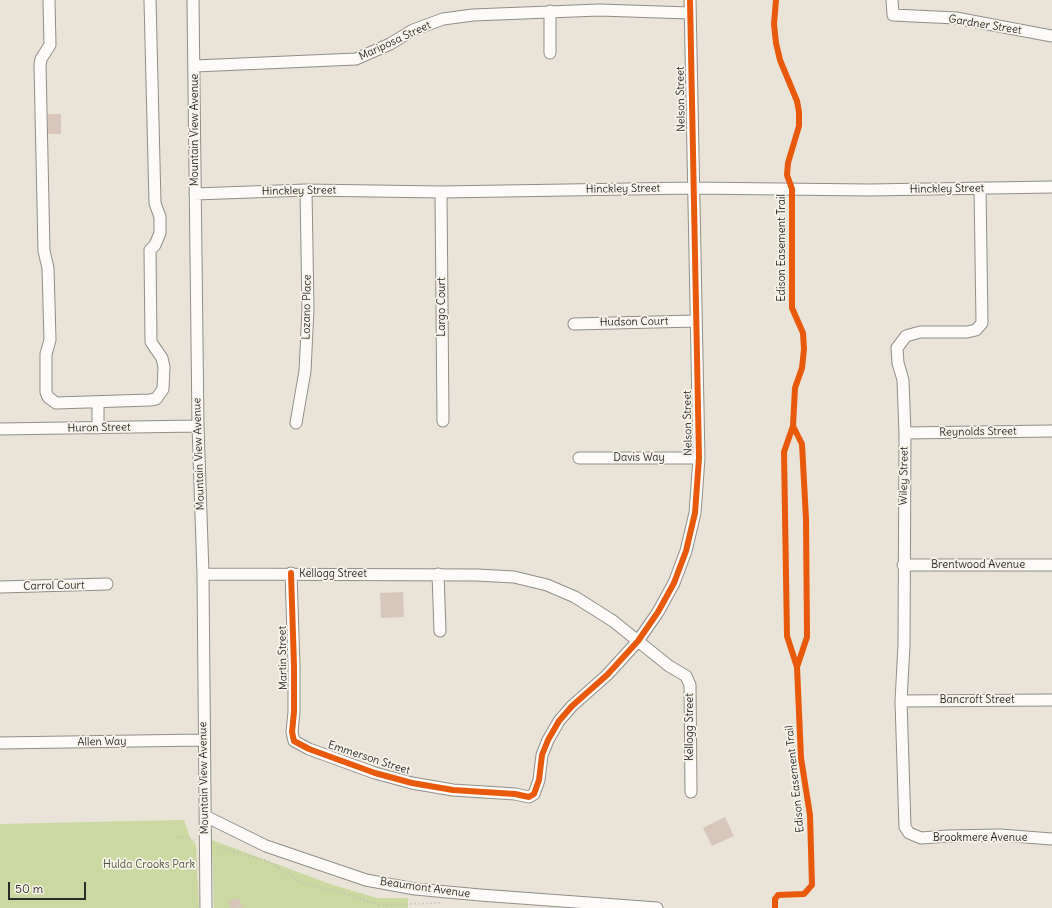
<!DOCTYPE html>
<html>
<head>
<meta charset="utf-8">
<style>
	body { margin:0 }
	#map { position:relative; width:1052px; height:908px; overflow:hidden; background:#e9e4d7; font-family:Delius,sans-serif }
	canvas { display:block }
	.scale { position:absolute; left:8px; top:882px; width:78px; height:18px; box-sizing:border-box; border:2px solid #2b2b2b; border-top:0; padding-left:5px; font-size:12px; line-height:14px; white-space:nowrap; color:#2b2b2b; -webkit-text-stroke:3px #f7f3e8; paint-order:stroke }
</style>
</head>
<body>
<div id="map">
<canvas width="1052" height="908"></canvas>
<div class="scale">50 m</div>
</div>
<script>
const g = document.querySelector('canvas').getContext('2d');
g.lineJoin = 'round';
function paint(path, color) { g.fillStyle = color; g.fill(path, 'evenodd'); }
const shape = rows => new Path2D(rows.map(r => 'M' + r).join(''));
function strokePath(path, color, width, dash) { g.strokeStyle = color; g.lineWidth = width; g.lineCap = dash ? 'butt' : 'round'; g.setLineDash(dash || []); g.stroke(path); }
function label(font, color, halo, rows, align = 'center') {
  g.font = font + ' Delius,sans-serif'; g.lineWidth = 3.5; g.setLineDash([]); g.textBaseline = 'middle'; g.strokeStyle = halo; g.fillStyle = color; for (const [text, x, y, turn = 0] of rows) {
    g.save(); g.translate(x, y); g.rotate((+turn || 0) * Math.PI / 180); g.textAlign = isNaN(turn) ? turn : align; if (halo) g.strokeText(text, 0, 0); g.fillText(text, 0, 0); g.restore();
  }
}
paint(shape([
	[184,820,190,838,196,845,199,908,0,908,0,824],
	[212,840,333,885,377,898,408,898,408,908,214,908]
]), '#cbd8a1');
paint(shape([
	[48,114,61,114,61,134,48,134],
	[403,592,404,617,381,618,380,593],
	[725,817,734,836,712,846,703,828],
	[238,898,243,907,231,908,228,902]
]), '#d7c6b9');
const minor = shape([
	[49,0,50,45,41,59,40,65,44,251,48,268,50,340,46,354,46,392,48,397,56,403,150,400,156,399,163,389,164,367,162,358,151,342,150,250,155,245,160,233,160,217,155,203,150,0],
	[193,0,198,426,203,574,206,908],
	[892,0,893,15,956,18,1052,36],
	[550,11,550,53],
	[195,66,356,59,390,44,413,30,443,19,473,15,599,10,690,13],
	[980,188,982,323,976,330,967,332,920,332,906,336,897,348,898,363,903,380,905,433,904,645,901,701,905,827,909,833,921,838,948,836,1000,835,1052,839],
	[441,192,443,421],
	[195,194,306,190,441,192,692,188,869,190,1052,187],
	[574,324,695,321],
	[98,402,98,428],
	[296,423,305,371,308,309,306,190],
	[0,429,198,426],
	[905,433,1052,431],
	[579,458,699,458],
	[903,565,1052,565],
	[291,573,294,666,294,712,292,732,294,741,309,749,375,773,412,783,453,790,515,794,529,797,534,794,539,780,542,755,548,740,559,721,572,706,607,675,638,641,658,612,674,583,686,551,695,513,699,458,690,0],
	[203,574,477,575,514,577,547,585,575,597,613,621,669,666,686,676,690,685,691,792],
	[438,574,440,631],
	[0,587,107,584],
	[901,701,1052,700],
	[0,743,203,740],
	[205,816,266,846,366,880,415,889,480,895,657,908]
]);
strokePath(minor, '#908e87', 13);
strokePath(shape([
	[178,837,189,838,196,841],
	[218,847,267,861,303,883,344,893,379,905,441,903]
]), '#bdbcba', 2, [1, 3]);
strokePath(minor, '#fcfbf9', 11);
strokePath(shape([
	[793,426,802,444,806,519,807,637,797,667],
	[291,573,294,666,294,712,292,732,294,741,309,749,375,773,412,783,453,790,515,794,529,797,534,794,539,780,542,755,548,740,559,721,572,706,607,675,638,641,658,612,674,583,686,551,695,513,699,458,690,0],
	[775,908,775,899,778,895,804,894,812,885,810,815,801,758,797,667,787,636,784,452,793,426,795,388,802,368,804,349,803,333,792,308,792,189,787,175,788,163,799,126,799,112,797,101,780,60,776,43,774,24,776,0]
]), '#e8590c', 6);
label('11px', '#2b2b2b', '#f7f3e8', [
	["Gardner Street",985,25,9],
	["Mariposa Street",395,41,-25],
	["Nelson Street",681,99,-91],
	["Mountain View Avenue",195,130,-90],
	["Hinckley Street",623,189,-1],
	["Hinckley Street",947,189,-1],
	["Hinckley Street",299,191,-1],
	["Edison Easement Trail",782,248,-90],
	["Lozano Place",307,307,-89],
	["Largo Court",442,307,-90],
	["Hudson Court",634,322,-1],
	["Nelson Street",688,423,-91],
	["Huron Street",99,428,-1],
	["Reynolds Street",978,432,-1],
	["Mountain View Avenue",199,454,-92],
	["Davis Way",639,458],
	["Wiley Street",904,476,-89],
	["Brentwood Avenue",978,565],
	["Kellogg Street",333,574],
	["Carrol Court",54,586,-1],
	["Martin Street",283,658,-91],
	["Bancroft Street",977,700],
	["Kellogg Street",690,727,-90],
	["Allen Way",102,742,-1],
	["Emmerson Street",369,758,18],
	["Mountain View Avenue",204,778,-91],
	["Edison Easement Trail",795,779,-96],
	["Brookmere Avenue",980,838],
	["Beaumont Avenue",425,888,8]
]);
label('11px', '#4d543e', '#f7f3e8', [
	["Hulda Crooks Park",149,865]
]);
</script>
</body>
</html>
